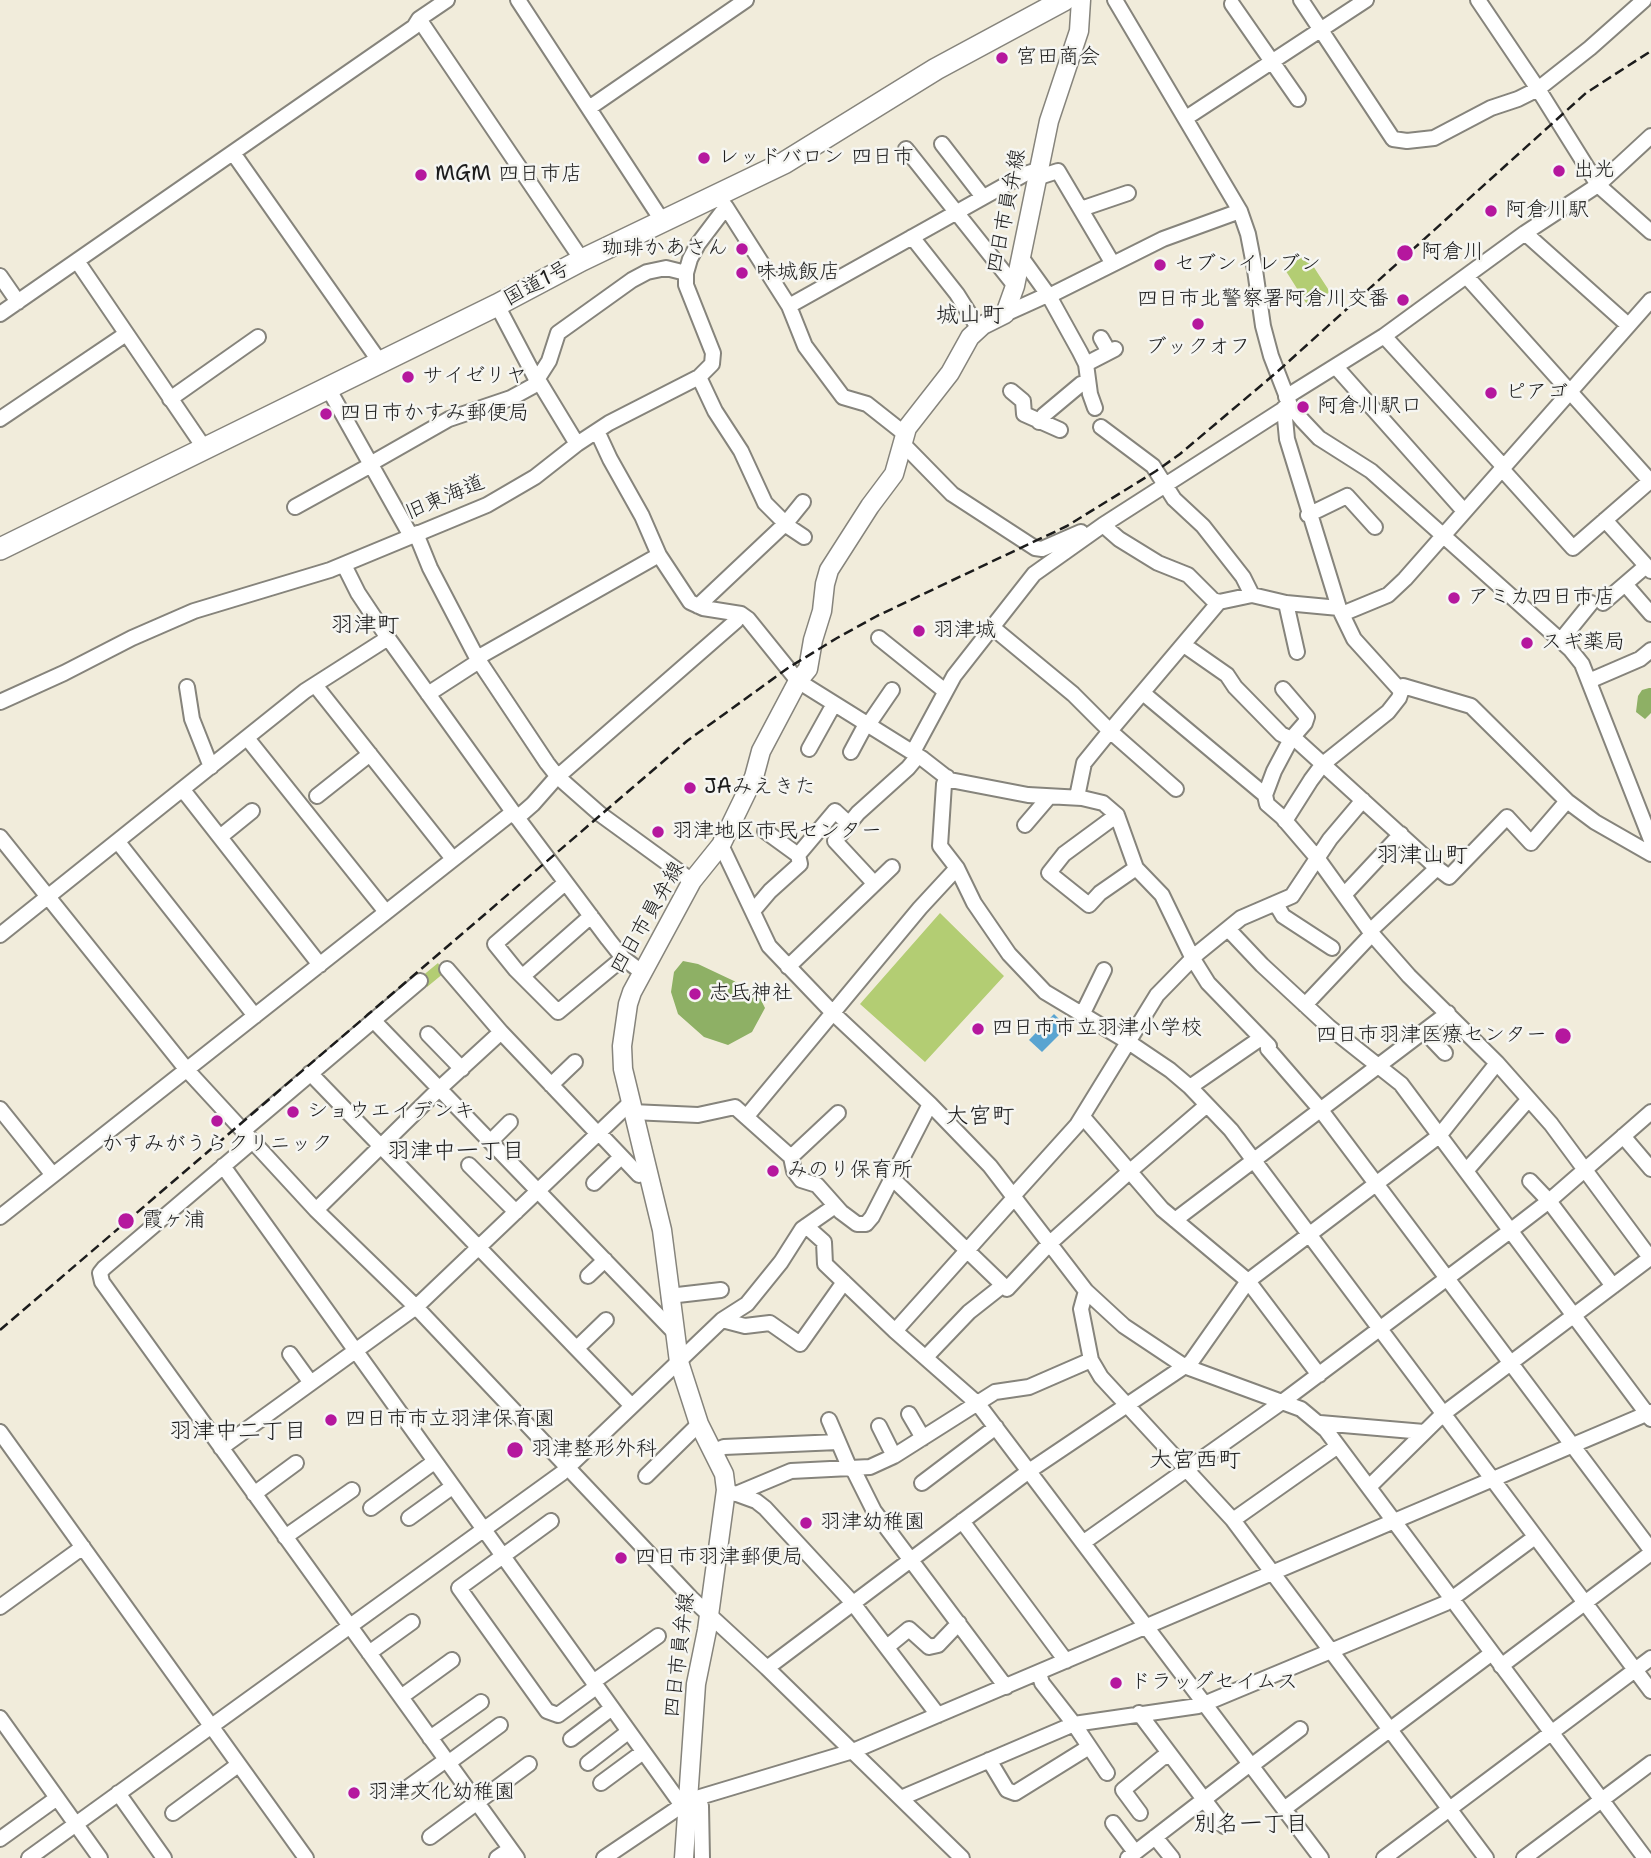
<!DOCTYPE html>
<html>
<head>
<meta charset="utf-8">
<style>
	body { margin:0 }
	canvas { display:block; background:#f1ecdb }
</style>
</head>
<body>
<canvas width="1651" height="1858"></canvas>
<script>
const g = document.querySelector('canvas').getContext('2d');
g.lineJoin = 'round';
function paint(path, color) { g.fillStyle = color; g.fill(path, 'evenodd'); }
const shape = rows => new Path2D(rows.map(r => 'M' + r).join(''));
function strokePath(path, color, width, dash) { g.strokeStyle = color; g.lineWidth = width; g.lineCap = dash ? 'butt' : 'round'; g.setLineDash(dash || []); g.stroke(path); }
function label(font, color, halo, rows, align = 'center') {
  g.font = font + ' "Shantell Sans","Klee One",sans-serif'; g.lineWidth = 5; g.setLineDash([]); g.textBaseline = 'middle'; g.strokeStyle = halo; g.fillStyle = color; for (const [text, x, y, turn = 0] of rows) {
    g.save(); g.translate(x, y); g.rotate((+turn || 0) * Math.PI / 180); g.textAlign = isNaN(turn) ? turn : align; if (halo) g.strokeText(text, 0, 0); g.fillText(text, 0, 0); g.restore();
  }
}
paint(shape([
	[1306,255,1330,292,1308,306,1284,268],
	[940,913,1004,976,925,1062,860,1004],
	[438,963,444,973,427,987,421,977]
]), '#b3cd73');
paint(shape([
	[1649,688,1651,688,1651,713,1645,719,1636,712,1638,696,1642,690],
	[683,961,698,964,734,981,760,998,765,1008,752,1032,728,1045,704,1037,678,1014,671,992,674,972]
]), '#8eb065');
paint(shape([
	[1054,1014,1067,1027,1042,1052,1029,1040]
]), '#59a4d1');
const minor = shape([
	[518,0,663,222],
	[1115,0,1240,211,1248,234,1255,270,1263,326,1271,356,1290,405,1302,420,1319,438,1371,471,1570,649,1582,664,1651,840],
	[1301,0,1393,139,1407,141,1434,138,1491,108,1518,99,1538,89,1590,48,1644,0],
	[1478,0,1538,89,1598,185,1651,232],
	[1232,4,1298,99],
	[419,19,582,260],
	[589,108,746,0],
	[1186,118,1366,0],
	[942,144,983,197],
	[906,149,1015,286],
	[233,153,380,362],
	[1036,178,1058,171,1113,264],
	[726,207,789,306,805,346,843,397,867,404,905,434],
	[1081,209,1128,193],
	[1525,233,1628,325],
	[912,237,957,294,979,329],
	[1021,257,1049,296,1080,352,1086,364,1090,394,1095,408],
	[77,261,205,449],
	[0,276,18,302],
	[1467,277,1651,482],
	[1049,296,1163,239,1240,211],
	[497,305,536,379,540,383,577,444],
	[789,306,1025,174,1038,170],
	[0,314,414,27,419,19,447,0],
	[1005,314,1047,295],
	[1384,336,1503,466],
	[1101,338,1109,352],
	[1086,364,1115,349],
	[1336,367,1464,511],
	[699,377,715,411,741,451,765,503,789,527,804,537],
	[328,388,411,536],
	[1011,391,1023,401,1024,414,1060,430],
	[1286,397,1384,336,1525,233,1598,185,1651,136],
	[170,399,258,337],
	[1284,408,1287,439,1339,608,1354,639,1401,691],
	[0,419,126,334],
	[1039,422,1044,415,1081,384,1088,382],
	[1101,427,1153,466,1174,499,1203,526,1243,577,1252,595],
	[597,431,610,459,642,516,659,555,690,602,703,608,741,614,748,619,798,681,923,759,950,780,1028,795,1082,798,1103,803,1117,815,1136,868,1162,895,1193,959,1208,983,1269,1046,1268,1049,1320,1109,1651,1550],
	[903,444,952,494,1035,548,1042,549,1081,532],
	[370,464,449,419,511,398,533,386,549,361,558,333,632,280,647,272,666,268,686,273],
	[1501,468,1573,548,1650,481],
	[295,507,371,465],
	[1308,515,1347,496,1375,527],
	[1605,520,1651,571],
	[1103,525,1119,539,1158,563,1188,575,1213,600,1219,602],
	[418,533,419,541,430,568,477,658,547,763,558,777,600,814,692,881],
	[344,565,358,593,388,638,513,812,608,939,623,958,643,973],
	[1625,584,1651,614],
	[1286,603,1297,652],
	[1603,603,1646,566],
	[698,606,786,523,803,502],
	[1342,614,1388,595,1405,579,1651,300],
	[992,627,1073,694,1110,731,1219,602,1252,595,1286,603,1339,608],
	[879,638,945,691],
	[1561,640,1591,603],
	[1184,645,1227,675,1235,687,1281,734,1291,739,1305,723,1307,717,1283,689],
	[477,658,659,555],
	[1589,681,1640,659,1651,650],
	[315,685,453,859],
	[187,687,192,719,211,767],
	[1143,693,1265,795,1267,804,1282,817,1318,859,1372,934,1409,976,1497,1063,1551,1124,1651,1259],
	[428,694,479,661],
	[0,702,64,673,132,638,194,611,330,570,487,505,535,477,577,444,609,423,699,377,712,364,713,353,686,285,686,273,690,259,698,244,726,207,718,197],
	[868,725,892,690],
	[1293,737,1437,868],
	[247,738,386,912],
	[809,749,834,704],
	[851,752,866,724],
	[913,752,954,676,1034,574,1103,525,1290,405],
	[947,777,944,784,940,846,957,868,974,903,1009,954,1045,992,1130,1043,1170,1070,1190,1087,1231,1130,1651,1691],
	[183,790,320,965],
	[1265,795,1274,771,1291,739],
	[317,796,370,754],
	[1077,797,1084,763,1110,731,1176,789],
	[1117,815,1064,854,1049,873,1089,905,1100,893,1136,868],
	[517,818,533,804,555,779,736,621,741,614],
	[1285,821,1311,780,1323,764,1388,712,1399,698,1403,686,1471,706,1567,801,1595,822,1651,854],
	[1025,825,1049,797],
	[765,831,798,855,835,811,849,824],
	[0,837,187,1070,316,1210,416,1307,691,1598,767,1668,962,1858],
	[220,837,252,811],
	[118,842,255,1016],
	[721,845,769,946,834,1014,930,1104,990,1166,1086,1291,1124,1326,1184,1366,1301,1409,1326,1430,1645,1858],
	[565,883,495,944,516,970,558,1012,623,958],
	[874,883,835,841,858,813,908,768,918,756],
	[1344,895,1401,834],
	[1276,904,1283,916,1332,948],
	[753,911,770,891,800,864,798,855],
	[1228,929,1262,965,1329,1027,1401,1084,1651,1419],
	[1370,931,1437,868,1449,877,1507,817,1531,843,1567,801],
	[0,935,305,691,388,638],
	[788,967,892,867],
	[523,976,591,916],
	[1305,1005,1372,934],
	[1082,1015,1104,970],
	[373,1020,673,1331],
	[1424,1031,1445,1053],
	[501,1032,598,1134],
	[428,1034,462,1069],
	[310,1073,632,1406],
	[551,1085,575,1062],
	[1190,1087,1261,1038],
	[0,1109,53,1175],
	[632,1112,698,1115,735,1107,791,1157,794,1171,801,1180,817,1185,841,1212,857,1224,866,1224,872,1217,930,1104],
	[747,1116,920,908,957,868],
	[1083,1117,1162,1209,1248,1281,1319,1375],
	[243,1131,420,981],
	[599,1133,639,1175],
	[1623,1136,1651,1169],
	[253,1141,104,1268,100,1273,102,1282,517,1858],
	[491,1141,510,1122],
	[791,1157,838,1113],
	[469,1165,516,1212],
	[223,1166,681,1804],
	[1466,1171,1528,1100],
	[893,1179,1007,1289,1049,1244,1129,1172,1207,1105],
	[1530,1181,1549,1201,1613,1286],
	[594,1183,621,1157],
	[1013,1196,1077,1125,1157,995,1198,953,1241,918,1292,896,1330,839,1363,800],
	[316,1210,440,1088,501,1032,447,969],
	[0,1217,513,812],
	[1175,1220,1448,1013],
	[806,1226,824,1242,825,1264,895,1331,978,1404,1321,1858],
	[588,1276,605,1260],
	[1086,1291,1081,1309,1091,1360,1101,1377,1233,1520,1486,1858],
	[669,1296,721,1290],
	[722,1320,745,1326,770,1323,800,1344,844,1282],
	[895,1331,1014,1198],
	[577,1348,606,1320],
	[290,1354,311,1383],
	[926,1357,969,1312,1002,1286],
	[909,1414,923,1438],
	[829,1420,850,1469],
	[1320,1423,1424,1432],
	[879,1426,894,1456],
	[0,1432,306,1858],
	[221,1448,416,1307,630,1103],
	[712,1452,724,1447,838,1442],
	[853,1469,874,1511,1006,1687],
	[646,1476,699,1424],
	[922,1483,996,1427],
	[1369,1487,1443,1414,1650,1258],
	[734,1493,756,1501,765,1508,852,1602,938,1715],
	[254,1494,296,1463],
	[736,1494,791,1471,870,1467,894,1456,995,1392,1029,1387,1091,1360],
	[371,1508,434,1462],
	[409,1518,452,1487],
	[1233,1520,1338,1446],
	[551,1521,459,1588,547,1711,558,1715,596,1687],
	[962,1521,1066,1661],
	[285,1537,352,1490],
	[1084,1542,1282,1402,1510,1231,1549,1201,1651,1112],
	[0,1607,83,1547],
	[887,1647,909,1629,929,1647,938,1645,959,1623],
	[369,1653,412,1622],
	[1501,1666,1651,1553],
	[767,1668,1029,1471,1191,1362,1248,1281,1439,1136,1497,1063],
	[1039,1673,1042,1683,1074,1724,1107,1773],
	[593,1682,658,1636],
	[401,1697,452,1660],
	[1139,1713,1224,1826],
	[0,1718,100,1858],
	[430,1738,481,1702],
	[571,1739,612,1708],
	[989,1760,1007,1790,1015,1793,1089,1747],
	[448,1763,500,1725],
	[588,1763,628,1732],
	[1251,1766,1300,1729],
	[601,1783,643,1752],
	[403,1791,446,1760],
	[118,1793,164,1858],
	[901,1798,1074,1724,1198,1706,1211,1701,1446,1603,1535,1537],
	[690,1800,701,1806,702,1858],
	[1284,1809,1492,1653],
	[173,1813,238,1765],
	[1140,1813,1123,1790,1162,1758,1171,1756],
	[1113,1823,1135,1852],
	[430,1837,529,1764],
	[1155,1837,1172,1858],
	[0,1839,57,1798],
	[29,1858,562,1473,722,1320,747,1304,781,1262,802,1229,835,1206],
	[497,1858,510,1849],
	[604,1858,690,1800,853,1751,1651,1412],
	[1128,1858,1250,1764],
	[1384,1858,1651,1658],
	[1524,1858,1651,1763]
]);
const major = shape([
	[684,1858,696,1684,707,1630,726,1490,724,1474,699,1424,679,1362,662,1230,623,1069,622,1046,628,1004,632,992,692,881,721,845,754,777,761,751,798,681,808,669,813,640,822,611,825,584,829,570,870,506,894,474,907,428,950,373,970,337,983,325,1005,314,1015,286,1049,121,1079,31,1081,0]
]);
const highway = shape([
	[0,549,497,305,582,260,784,163,936,69,1064,0]
]);
strokePath(minor, '#86847c', 18);
strokePath(major, '#86847c', 21);
strokePath(highway, '#86847c', 24);
strokePath(minor, '#fff', 14);
strokePath(major, '#fff', 18);
strokePath(highway, '#fff', 21);
strokePath(shape([
	[0,1330,687,741,788,668,837,638,877,616,1067,526,1156,471,1180,454,1277,372,1586,93,1651,51]
]), '#1c1c1c', 2.5, [10, 5]);
for (const [x, y, r, color] of [
	[1002,58,7,"#b5179e"],
	[704,158,7,"#b5179e"],
	[1559,171,7,"#b5179e"],
	[421,175,7,"#b5179e"],
	[1491,211,7,"#b5179e"],
	[742,249,7,"#b5179e"],
	[1405,253,9,"#b5179e"],
	[1160,265,7,"#b5179e"],
	[742,273,7,"#b5179e"],
	[1403,300,7,"#b5179e"],
	[1198,324,7,"#b5179e"],
	[408,377,7,"#b5179e"],
	[1491,393,7,"#b5179e"],
	[1303,407,7,"#b5179e"],
	[326,414,7,"#b5179e"],
	[1454,598,7,"#b5179e"],
	[919,631,7,"#b5179e"],
	[1527,643,7,"#b5179e"],
	[690,788,7,"#b5179e"],
	[658,832,7,"#b5179e"],
	[695,994,7,"#b5179e"],
	[978,1029,7,"#b5179e"],
	[1563,1036,9,"#b5179e"],
	[293,1112,7,"#b5179e"],
	[217,1121,7,"#b5179e"],
	[773,1171,7,"#b5179e"],
	[126,1221,9,"#b5179e"],
	[331,1420,7,"#b5179e"],
	[515,1450,9,"#b5179e"],
	[806,1523,7,"#b5179e"],
	[621,1558,7,"#b5179e"],
	[1116,1683,7,"#b5179e"],
	[354,1793,7,"#b5179e"]
]) { const dot = new Path2D(); dot.arc(x, y, r, 0, 2 * Math.PI); g.fillStyle = color; g.fill(dot); strokePath(dot, '#f6f6f2', 2.5); }
label('21px', '#1c1c1c', '#f6f6f2', [
	["宮田商会",1016,58],
	["レッドバロン 四日市",718,158],
	["出光",1573,171],
	["MGM 四日市店",435,175],
	["阿倉川駅",1505,211],
	["珈琲かあさん",728,249,"right"],
	["阿倉川",1421,253],
	["セブンイレブン",1174,265],
	["味城飯店",756,273],
	["四日市北警察署阿倉川交番",1389,300,"right"],
	["ブックオフ",1198,348,"center"],
	["サイゼリヤ",422,377],
	["ピアゴ",1505,393],
	["阿倉川駅口",1317,407],
	["四日市かすみ郵便局",340,414],
	["アミカ四日市店",1468,598],
	["羽津城",933,631],
	["スギ薬局",1541,643],
	["JAみえきた",704,788],
	["羽津地区市民センター",672,832],
	["志氐神社",709,994],
	["四日市市立羽津小学校",992,1029],
	["四日市羽津医療センター",1547,1036,"right"],
	["ショウエイデンキ",307,1112],
	["かすみがうらクリニック",217,1145,"center"],
	["みのり保育所",787,1171],
	["霞ヶ浦",142,1221],
	["四日市市立羽津保育園",345,1420],
	["羽津整形外科",531,1450],
	["羽津幼稚園",820,1523],
	["四日市羽津郵便局",635,1558],
	["ドラッグセイムス",1130,1683],
	["羽津文化幼稚園",368,1793]
], 'left');
label('21px', '#1c1c1c', '#f6f6f2', [
	["四日市員弁線",1007,211,-79],
	["国道1号",537,284,-28],
	["旧東海道",445,498,-23],
	["四日市員弁線",648,918,-60],
	["四日市員弁線",680,1655,-83]
]);
label('23px', '#1c1c1c', '#f6f6f2', [
	["城山町",970,316],
	["羽津町",365,626],
	["羽津山町",1422,856],
	["大宮町",980,1117],
	["羽津中一丁目",456,1152],
	["羽津中二丁目",238,1432],
	["大宮西町",1195,1461],
	["別名一丁目",1251,1825]
]);
</script>
</body>
</html>
